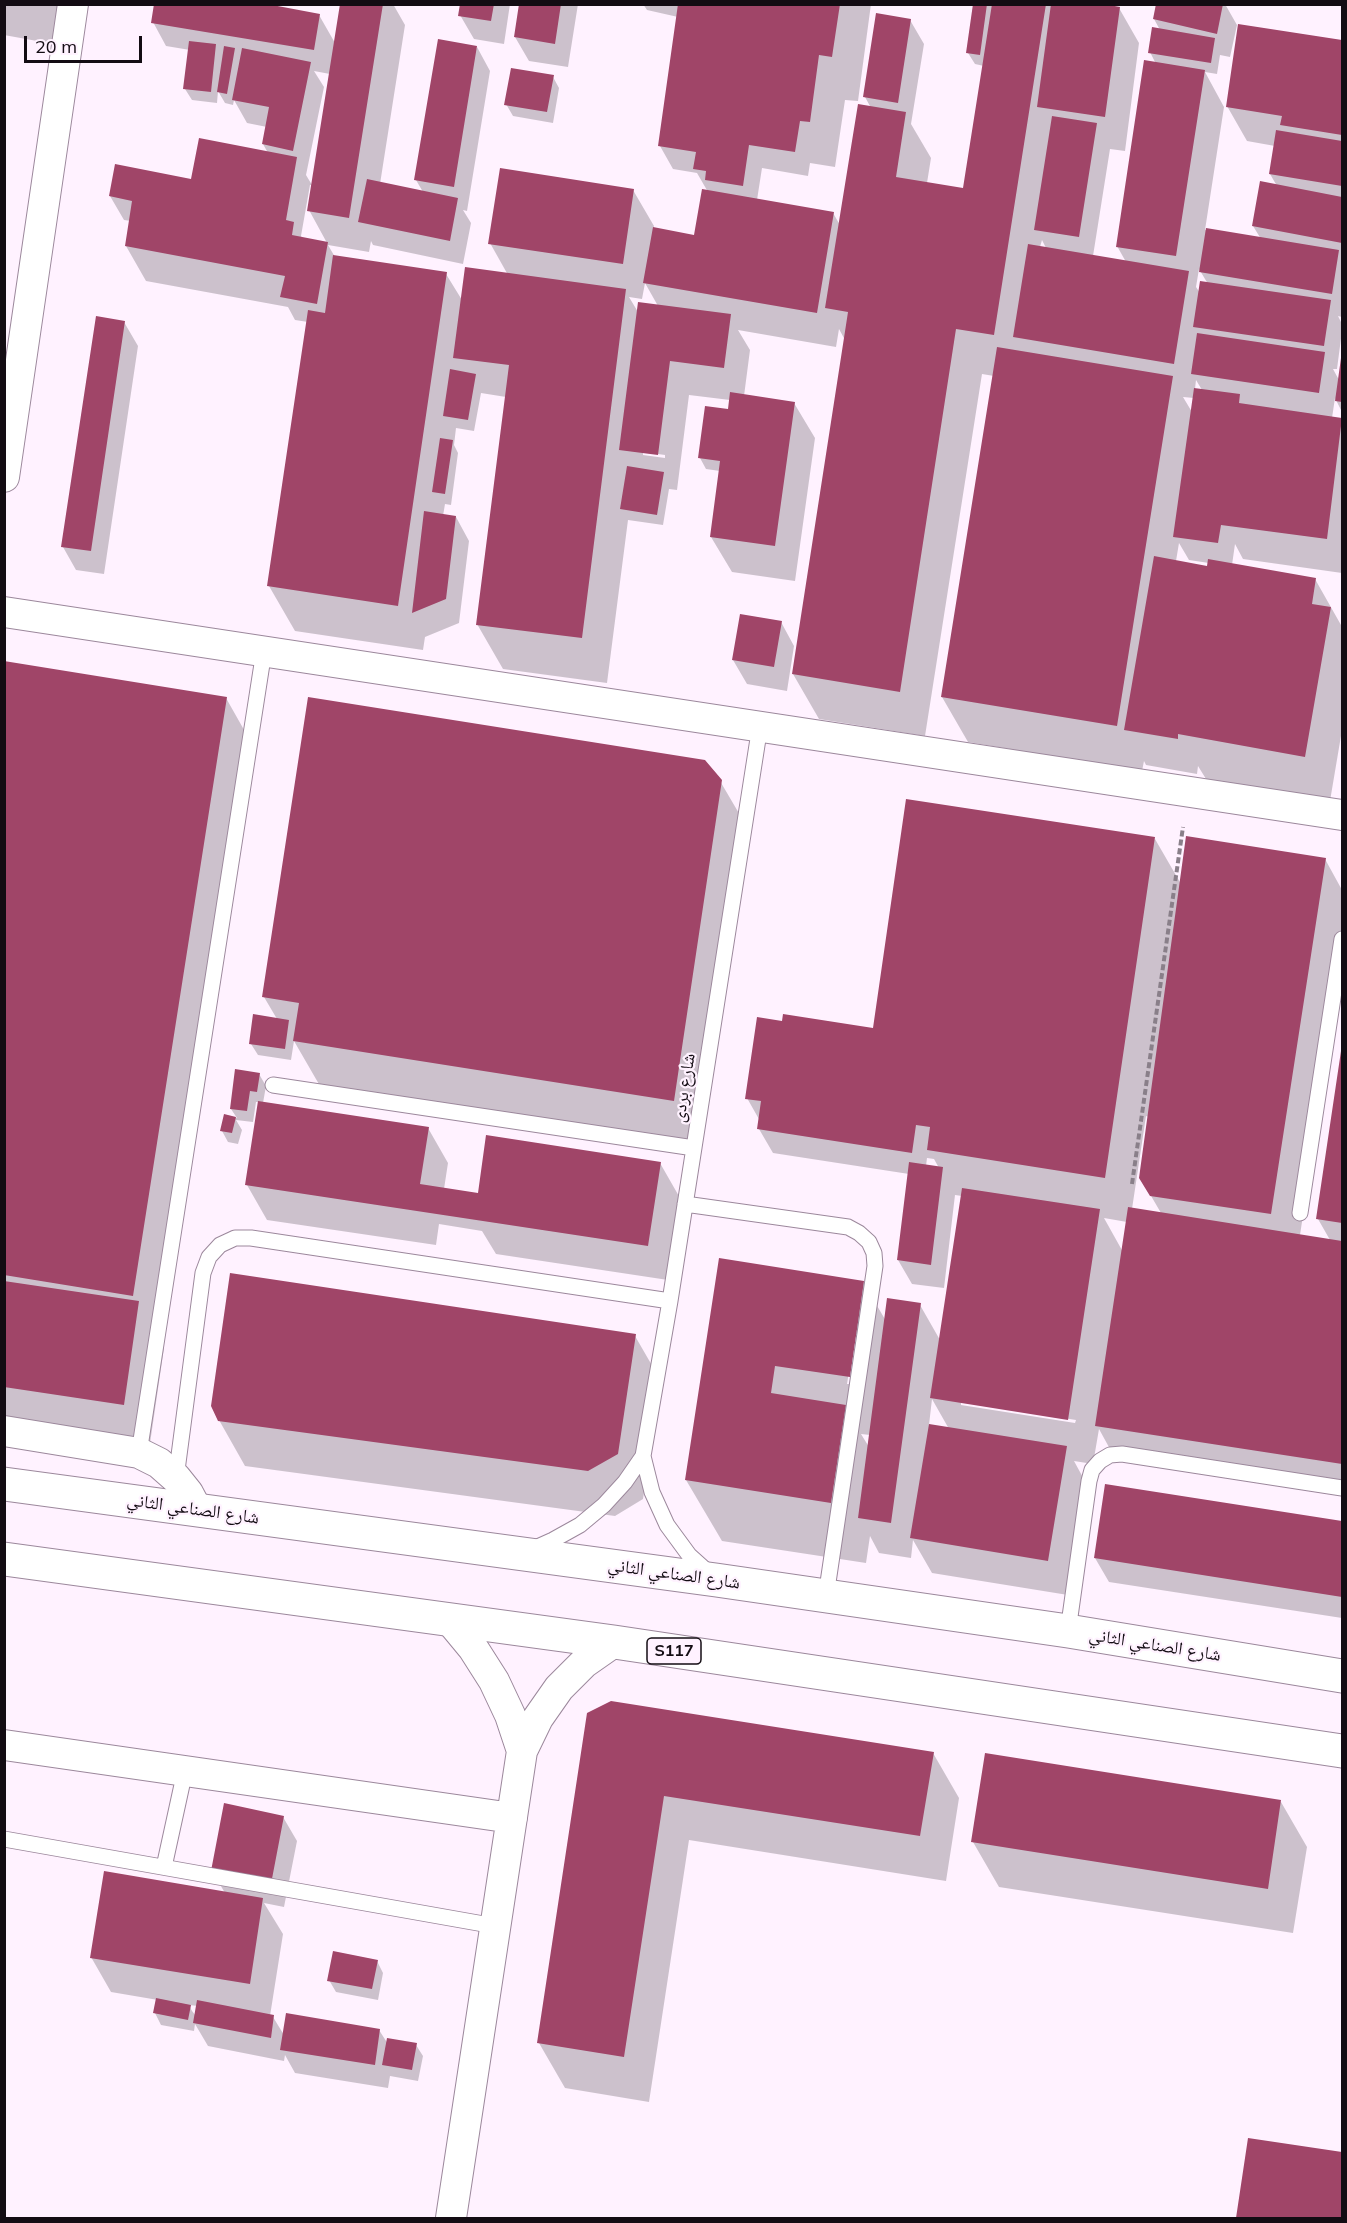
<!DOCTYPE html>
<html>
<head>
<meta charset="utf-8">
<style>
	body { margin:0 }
	#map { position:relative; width:1347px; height:2223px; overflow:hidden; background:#fff2ff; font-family:Mulish,sans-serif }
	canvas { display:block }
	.frame { position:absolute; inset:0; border:6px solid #130c13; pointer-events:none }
	.scale { position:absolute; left:24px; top:36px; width:118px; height:27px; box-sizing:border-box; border:3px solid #130c13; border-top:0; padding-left:8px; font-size:18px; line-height:21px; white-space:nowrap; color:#130c13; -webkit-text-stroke:4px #fff2ff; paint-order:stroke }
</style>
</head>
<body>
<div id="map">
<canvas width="1347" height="2223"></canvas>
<div class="frame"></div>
<div class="scale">20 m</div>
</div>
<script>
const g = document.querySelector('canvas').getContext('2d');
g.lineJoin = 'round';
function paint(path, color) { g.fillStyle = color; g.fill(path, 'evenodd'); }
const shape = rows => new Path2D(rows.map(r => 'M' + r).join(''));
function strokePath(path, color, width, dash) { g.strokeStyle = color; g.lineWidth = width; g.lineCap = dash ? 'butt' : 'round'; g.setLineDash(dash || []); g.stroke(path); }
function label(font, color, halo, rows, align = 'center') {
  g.font = font + ' Mulish,"Noto Naskh Arabic",sans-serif'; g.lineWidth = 4.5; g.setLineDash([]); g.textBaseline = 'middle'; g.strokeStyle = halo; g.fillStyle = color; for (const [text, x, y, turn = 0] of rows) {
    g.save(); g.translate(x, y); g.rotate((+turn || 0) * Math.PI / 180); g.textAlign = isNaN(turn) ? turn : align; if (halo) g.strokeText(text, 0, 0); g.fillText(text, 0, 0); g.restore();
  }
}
paint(shape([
	[4,4,67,4,59,45,4,35],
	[341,4,393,4,405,25,380,184,423,192,416,180,477,47,490,71,467,211,463,210,471,223,463,264,373,245,371,241,369,252,328,245,335,257,446,274,462,300,508,275,490,243,633,190,654,226,653,229,695,236,708,192,697,173,673,169,660,146,678,17,647,10,643,4,871,4,858,101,845,100,835,167,810,163,808,176,762,168,757,200,833,213,840,225,871,108,865,97,910,20,924,44,911,124,931,158,927,183,965,189,984,66,975,64,968,53,974,4,1094,4,1119,8,1139,43,1125,151,1110,149,1093,256,1126,262,1117,246,1156,64,1150,52,1160,30,1154,19,1157,4,1225,4,1237,25,1230,57,1220,55,1217,74,1205,72,1224,107,1205,230,1261,239,1253,226,1277,186,1270,174,1275,146,1247,141,1227,106,1240,26,1342,42,1342,317,1338,316,1342,324,1342,331,1337,369,1333,369,1339,380,1342,363,1342,412,1335,398,1332,418,1342,420,1342,573,1243,559,1235,544,1232,565,1315,579,1341,625,1342,730,1330,801,1206,779,1198,766,1197,774,1146,765,1144,761,1142,771,968,742,942,697,994,376,982,374,925,736,819,719,793,674,845,340,839,329,836,347,738,330,750,350,744,396,794,403,815,438,795,581,732,572,711,537,720,471,706,469,700,458,729,410,730,400,689,395,677,490,669,489,663,525,628,520,607,683,503,669,477,624,506,397,481,393,474,431,456,428,454,445,458,453,451,505,445,504,443,516,456,517,469,541,459,623,425,637,423,650,295,631,269,586,308,322,295,320,288,307,146,281,126,246,131,221,124,220,110,196,192,181,268,153,263,144,267,127,247,123,234,100,233,105,225,103,218,91,217,103,192,100,185,89,190,50,166,46,153,22,319,15,335,43],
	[314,71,330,74,309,210,327,243,302,238,301,236,310,185,312,185,306,175,324,87],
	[1042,240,1046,248,1040,247],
	[1199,269,1208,284,1200,293,1196,287],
	[645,283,658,306,638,312,629,297,642,299],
	[1196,380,1202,390,1195,389],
	[1183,397,1194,398,1192,412],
	[643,452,665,455,665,458,643,455],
	[1179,543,1189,560,1209,563,1208,570,1176,561],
	[462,4,510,4,504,44,474,39,460,15],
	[521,4,578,4,568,67,529,61,515,37],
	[553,77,559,88,553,123,513,116,506,104],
	[124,322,138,346,104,574,76,570,63,547],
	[781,622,794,646,787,691,747,684,733,660],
	[4,663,226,698,252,744,159,1339,164,1348,149,1450,4,1428],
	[720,781,747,827,700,1146,320,1086,294,1041,291,1060,258,1055,251,1044,277,1019,264,997],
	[1155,839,1181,884,1325,859,1342,890,1342,958,1300,1235,1330,1240,1318,1219,1342,1052,1342,1496,1116,1460,1099,1429,1093,1464,1074,1461,1086,1483,1068,1595,932,1573,913,1540,911,1558,879,1553,870,1536,866,1563,722,1541,686,1480,720,1259,863,1282,886,1321,920,1305,940,1340,962,1196,955,1195,944,1288,912,1284,898,1260,909,1174,773,1153,759,1129,760,1121,747,1098,874,1030],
	[1146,1116,1149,1117,1140,1177,1161,1213,1132,1209],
	[927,1158,934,1159,939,1168,926,1166],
	[1104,1218,1127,1222,1123,1252],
	[855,1334,858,1334,850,1384,847,1384],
	[932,1399,949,1429,929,1425],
	[961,1402,1076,1420,1075,1423,961,1405],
	[861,1434,870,1435,869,1447],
	[259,1074,266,1086,263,1103,428,1128,448,1163,444,1189,479,1195,660,1163,680,1198,668,1280,496,1254,482,1231,439,1224,436,1245,267,1220,247,1185,259,1102,256,1102,253,1122,236,1120,242,1130,238,1144,228,1142,222,1131,225,1116,237,1118,231,1109],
	[635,1336,661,1381,643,1499,615,1516,245,1466,219,1420],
	[1106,1485,1342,1523,1342,1618,1109,1582,1095,1558],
	[588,1714,933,1753,959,1798,946,1881,689,1840,649,2102,565,2088,539,2043],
	[1281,1802,1307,1847,1293,1933,999,1887,973,1842],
	[283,1817,297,1841,284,1907,264,1903,283,1934,270,2016,273,2017,284,2035,379,2030,388,2044,416,2045,423,2056,418,2081,390,2076,388,2088,295,2073,285,2055,284,2061,208,2046,195,2024,194,2031,161,2025,155,2013,158,2000,111,1992,91,1957,225,1893,212,1871],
	[189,2005,198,2006,196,2016,192,2011],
	[377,1961,383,1973,378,2000,336,1992,329,1980],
	[1249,2139,1342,2154,1342,2218,1238,2218]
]), '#0003');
paint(shape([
	[154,4,267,4,320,14,314,50,151,23],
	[340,4,383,4,349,218,307,211],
	[460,4,494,4,491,21,458,16],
	[519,4,561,4,555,44,514,37],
	[678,4,840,4,832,57,819,55,810,122,800,121,795,152,749,145,743,186,705,180,706,171,693,169,696,152,658,146],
	[973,4,987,4,980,55,966,53],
	[992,4,1046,4,994,335,956,329,900,692,792,674,848,312,825,308,858,104,906,112,896,177,963,188],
	[1051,4,1104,4,1120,7,1105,117,1037,107],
	[1156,4,1223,4,1217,34,1153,19],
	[876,13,911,19,898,103,863,97],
	[1238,24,1342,40,1342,135,1280,125,1282,116,1226,107],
	[1152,27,1215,38,1211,63,1148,53],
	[438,39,477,46,454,187,414,180],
	[189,41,216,44,211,92,183,89],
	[224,46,235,48,227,94,217,92],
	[242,48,311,62,293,151,262,144,269,107,232,100],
	[1144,60,1205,70,1176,256,1116,247],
	[511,68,554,75,547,112,504,105],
	[1052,116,1097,123,1079,237,1034,230],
	[1276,130,1342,141,1342,186,1269,174],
	[199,138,297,157,286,220,294,222,292,235,328,242,317,304,280,297,285,276,125,246,132,201,109,196,115,164,191,179],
	[500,168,634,189,623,264,488,244],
	[367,179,458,198,450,241,358,222],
	[1260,181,1342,197,1342,243,1252,226],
	[702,189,834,212,817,313,643,283,653,227,694,235],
	[1206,228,1339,250,1332,294,1199,272],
	[1028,244,1189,271,1174,364,1013,337],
	[333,255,447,272,398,606,267,586,308,310,325,313],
	[465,267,626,289,582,638,476,625,509,365,453,358],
	[1200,281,1331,300,1324,346,1193,327],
	[638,302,731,314,724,368,670,361,658,455,619,450],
	[96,316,125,321,91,551,61,547],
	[1197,333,1325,352,1319,393,1191,374],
	[997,347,1173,376,1117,726,941,697],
	[1341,358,1342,358,1342,402,1335,401],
	[450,369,476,374,468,420,443,416],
	[1194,388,1240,394,1239,403,1342,418,1327,539,1221,525,1218,543,1173,537],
	[730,392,795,402,775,546,710,537,720,461,698,458,705,406,728,409],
	[440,438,453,440,445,494,432,492],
	[627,466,664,472,657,515,620,509],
	[424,511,456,516,446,599,412,613],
	[1154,556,1207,566,1208,559,1316,578,1312,604,1331,607,1305,757,1178,734,1178,739,1124,730],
	[740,614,782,621,774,667,732,660],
	[4,661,227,697,133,1296,4,1275],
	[308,697,705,760,722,780,674,1101,293,1041,299,1003,262,997],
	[906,799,1155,837,1105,1178,927,1150,930,1127,916,1125,912,1153,757,1129,761,1101,745,1099,757,1017,782,1021,783,1014,873,1028],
	[1186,836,1326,858,1271,1214,1150,1196,1139,1178],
	[253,1014,289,1020,285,1049,249,1044],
	[1341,1051,1342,1051,1342,1223,1316,1219],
	[235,1069,260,1073,257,1092,250,1091,247,1111,230,1109],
	[258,1101,429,1127,420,1184,478,1193,486,1135,661,1162,648,1246,245,1185],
	[224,1114,236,1117,232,1133,220,1131],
	[909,1162,943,1167,931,1265,897,1260],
	[962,1188,1100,1209,1068,1420,930,1398],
	[1128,1207,1342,1241,1342,1464,1095,1426],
	[719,1258,864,1281,850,1377,775,1366,771,1393,846,1405,831,1503,685,1480],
	[230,1273,636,1334,618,1454,588,1471,218,1421,211,1406],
	[4,1281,139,1301,124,1405,4,1387],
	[887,1298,921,1303,891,1523,858,1518],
	[929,1424,1067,1446,1048,1561,910,1538],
	[1105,1484,1342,1521,1342,1597,1094,1558],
	[611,1701,934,1752,920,1836,664,1796,624,2057,537,2043,587,1713],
	[985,1753,1281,1800,1268,1889,971,1842],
	[224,1803,284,1816,271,1884,211,1871],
	[104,1871,263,1898,250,1984,90,1958],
	[333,1951,378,1960,372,1989,327,1981],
	[156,1998,191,2005,188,2020,153,2013],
	[197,2000,274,2015,271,2038,193,2023],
	[286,2013,380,2029,375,2065,280,2050],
	[387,2038,417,2043,412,2070,382,2065],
	[1248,2138,1342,2152,1342,2218,1236,2218]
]), '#a04568');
const service = shape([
	[273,1085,694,1148],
	[685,1204,848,1227,859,1233,869,1242,874,1253,875,1266,826,1596],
	[1300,1213,1342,939],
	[139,1453,264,651],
	[176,1478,203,1273,209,1257,220,1245,235,1238,251,1238,670,1301],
	[533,1549,553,1540,580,1525,604,1505,625,1482,643,1456],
	[709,1573,689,1555,667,1525,652,1492,643,1456,670,1301,760,726],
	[1068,1631,1089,1481,1092,1470,1100,1461,1110,1455,1122,1454,1342,1488],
	[4,1839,495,1926],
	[164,1867,185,1771]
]);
const minor = shape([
	[4,477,73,4],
	[4,612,1342,815],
	[4,1431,139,1453,159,1463,176,1478,188,1493,197,1510],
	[449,1619,473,1648,494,1681,510,1715,522,1751],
	[4,1745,512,1818],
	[451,2218,522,1751,538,1718,559,1688,584,1663,614,1642]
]);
const primary = shape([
	[4,1484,716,1580,1068,1631,1342,1676],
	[4,1559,614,1642,1342,1751]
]);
strokePath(service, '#9c889c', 17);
strokePath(minor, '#9c889c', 32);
strokePath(primary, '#9c889c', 35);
strokePath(shape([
	[1132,1184,1183,827]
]), '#897f89', 4, [6, 3]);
strokePath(service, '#fff', 15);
strokePath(minor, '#fff', 30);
strokePath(primary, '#fff', 33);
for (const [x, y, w] of [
	[674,1651,54]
]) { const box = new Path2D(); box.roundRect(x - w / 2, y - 13, w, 26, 4.5); g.fillStyle = '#fff2ff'; g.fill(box); strokePath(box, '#130c13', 1.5); }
label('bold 16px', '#130c13', null, [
	["S117",674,1651]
]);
label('18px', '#130c13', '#fff2ff', [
	["شارع بردى",684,1088,-81],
	["شارع الصناعي الثاني",193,1509,8],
	["شارع الصناعي الثاني",674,1574,8],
	["شارع الصناعي الثاني",1155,1645,9]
]);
</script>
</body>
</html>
